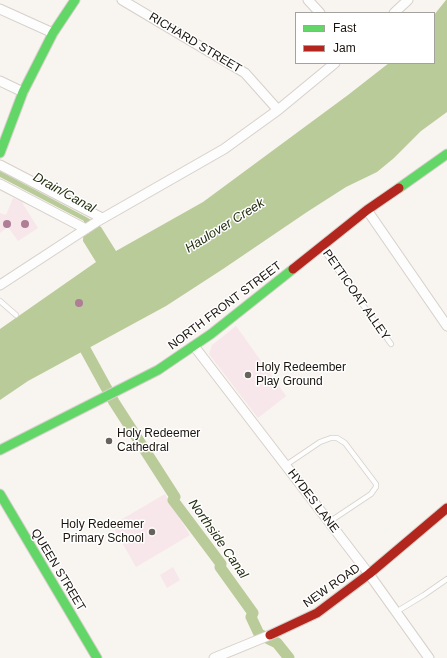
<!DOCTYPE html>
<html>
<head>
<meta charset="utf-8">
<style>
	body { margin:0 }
	#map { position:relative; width:447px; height:658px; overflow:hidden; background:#f8f4f0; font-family:Helvetica,sans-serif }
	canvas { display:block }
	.legend { position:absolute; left:295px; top:12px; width:140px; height:52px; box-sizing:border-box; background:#fff; border:1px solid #a4a19f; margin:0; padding:5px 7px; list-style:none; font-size:12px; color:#1b140e }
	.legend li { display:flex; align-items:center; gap:8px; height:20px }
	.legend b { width:20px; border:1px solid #a4a19f }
</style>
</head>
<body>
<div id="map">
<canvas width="447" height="658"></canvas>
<ul class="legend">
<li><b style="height:5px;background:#63d668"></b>Fast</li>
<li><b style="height:5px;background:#b3261e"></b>Jam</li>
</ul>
</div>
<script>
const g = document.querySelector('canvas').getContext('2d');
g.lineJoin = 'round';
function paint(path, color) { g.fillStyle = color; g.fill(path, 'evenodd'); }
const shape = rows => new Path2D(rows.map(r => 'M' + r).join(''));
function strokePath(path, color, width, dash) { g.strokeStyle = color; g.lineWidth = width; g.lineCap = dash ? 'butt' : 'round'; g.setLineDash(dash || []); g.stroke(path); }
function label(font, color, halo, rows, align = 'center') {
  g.font = font + ' Helvetica,sans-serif'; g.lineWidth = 3; g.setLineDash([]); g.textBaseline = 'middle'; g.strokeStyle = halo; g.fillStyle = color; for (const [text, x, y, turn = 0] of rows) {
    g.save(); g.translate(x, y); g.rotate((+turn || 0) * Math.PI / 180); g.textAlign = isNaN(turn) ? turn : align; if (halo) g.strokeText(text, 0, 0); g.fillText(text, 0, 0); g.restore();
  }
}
paint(shape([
	[13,198,23,202,23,204,38,228,18,241,8,227,0,233,0,213,6,215],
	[236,326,286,396,258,418,209,354,212,345],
	[165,494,190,535,136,567,112,525],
	[173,567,180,580,167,588,160,575]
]), '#f7e7eb');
paint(shape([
	[446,0,447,0,447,112,421,131,394,158,377,172,346,187,307,212,223,269,166,306,28,381,0,400,0,329,96,262,83,241,84,221,0,177,0,171,88,218,101,227,116,251,203,202,348,95,389,63,434,63,434,15]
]), '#b9cb98');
strokePath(shape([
	[79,338,114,402,175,497,173,500,221,564,220,567,253,613,251,617,259,634,277,643,289,658]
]), '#b9cb98', 11);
const lane = shape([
	[322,248,391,344],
	[0,301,16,315],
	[286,465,320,442,331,438,337,438,345,443,376,484,376,487,371,494,329,522],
	[396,612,424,595,447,579]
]);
const street = shape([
	[122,0,245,73,278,110],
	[308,0,320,13],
	[0,9,53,33],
	[394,13,408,0],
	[0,81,23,92],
	[0,165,102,218],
	[0,184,86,229],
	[367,210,447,326],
	[0,285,98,221,224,149,278,110,335,63],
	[194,346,369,574,429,658],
	[214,658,270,635]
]);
const fast = shape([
	[0,153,23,92,53,33,75,0],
	[399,188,447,154],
	[0,450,158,370,211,334,293,269],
	[0,494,97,658]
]);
const jam = shape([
	[293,269,367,210,399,188],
	[270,635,317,613,369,574,447,508]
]);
strokePath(lane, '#d6d0ca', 6);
strokePath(street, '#d6d0ca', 11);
strokePath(fast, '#d6d0ca', 11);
strokePath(jam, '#d6d0ca', 11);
strokePath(lane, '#fefdfd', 4.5);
strokePath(street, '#fefdfd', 9);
strokePath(fast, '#63d668', 9);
strokePath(jam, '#b3261e', 9);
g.fillStyle = '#af7d95';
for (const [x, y] of [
	[7,224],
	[25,224],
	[79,303]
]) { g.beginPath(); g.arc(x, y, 4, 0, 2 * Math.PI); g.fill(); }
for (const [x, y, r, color] of [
	[248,375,4,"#68625d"],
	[109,441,4,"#68625d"],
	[152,532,4,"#68625d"]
]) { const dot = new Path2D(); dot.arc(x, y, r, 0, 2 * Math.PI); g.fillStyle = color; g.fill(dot); strokePath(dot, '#fff', 1.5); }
label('12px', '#1b140e', '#fff', [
	["RICHARD STREET",195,43,31],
	["PETTICOAT ALLEY",356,295,55],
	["NORTH FRONT STREET",225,306,-37],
	["HYDES LANE",313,501,53],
	["QUEEN STREET",58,570,59],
	["NEW ROAD",332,586,-35]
]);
label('12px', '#1b140e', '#fff', [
	["Holy Redeember",256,368],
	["Play Ground",256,382],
	["Holy Redeemer",117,434],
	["Cathedral",117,448],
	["Holy Redeemer",144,525,"right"],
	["Primary School",144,539,"right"]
], 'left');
label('italic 13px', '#242f10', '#fff', [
	["Drain/Canal",64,193,29],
	["Haulover Creek",225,226,-32],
	["Northside Canal",218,539,55]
]);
</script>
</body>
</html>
